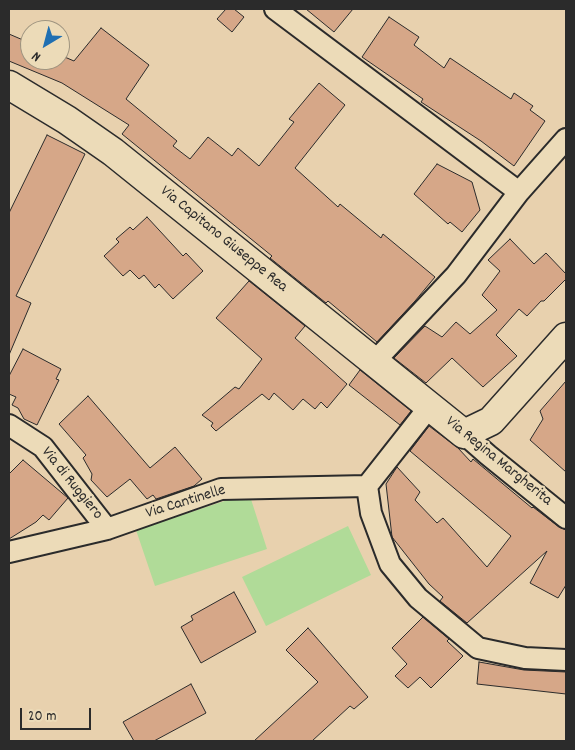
<!DOCTYPE html>
<html>
<head>
<meta charset="utf-8">
<style>
	body { margin:0 }
	#map { position:relative; width:575px; height:750px; overflow:hidden; background:#e8d1ae; font-family:Dekko,sans-serif }
	canvas { display:block }
	.frame { position:absolute; inset:0; border:10px solid #2b2b2b; pointer-events:none }
	.north { position:absolute; left:20px; top:20px; width:50px; height:50px; box-sizing:border-box; background:#ecdbb8; border:1px solid #9f9580; border-radius:50%; rotate:217deg; font-size:14px; font-weight:700; line-height:20px; text-align:center; color:#2b2b2b }
	.north::after { content:''; display:block; margin:auto; width:18px; height:22px; background:#1f6fb2; clip-path:polygon(50% 0,100% 100%,50% 72%,0 100%) }
	.scale { position:absolute; left:20px; top:708px; width:71px; height:22px; box-sizing:border-box; border:2px solid #2b2b2b; border-top:0; padding-left:6px; font-size:15px; line-height:18px; white-space:nowrap; color:#2b2b2b; -webkit-text-stroke:4px #ecdbb8; paint-order:stroke }
</style>
</head>
<body>
<div id="map">
<canvas width="575" height="750"></canvas>
<div class="frame"></div>
<div class="north">N</div>
<div class="scale">20 m</div>
</div>
<script>
const g = document.querySelector('canvas').getContext('2d');
g.lineJoin = 'round';
function paint(path, color) { g.fillStyle = color; g.fill(path, 'evenodd'); }
const shape = rows => new Path2D(rows.map(r => 'M' + r).join(''));
function strokePath(path, color, width, dash) { g.strokeStyle = color; g.lineWidth = width; g.lineCap = dash ? 'butt' : 'round'; g.setLineDash(dash || []); g.stroke(path); }
function label(font, color, halo, rows, align = 'center') {
  g.font = font + ' Dekko,sans-serif'; g.lineWidth = 4.5; g.setLineDash([]); g.textBaseline = 'middle'; g.strokeStyle = halo; g.fillStyle = color; for (const [text, x, y, turn = 0] of rows) {
    g.save(); g.translate(x, y); g.rotate((+turn || 0) * Math.PI / 180); g.textAlign = isNaN(turn) ? turn : align; if (halo) g.strokeText(text, 0, 0); g.fillText(text, 0, 0); g.restore();
  }
}
paint(shape([
	[249,493,267,549,155,586,136,530],
	[348,526,371,575,266,626,242,577]
]), '#b0db98');
const building = shape([
	[226,9,234,9,244,17,232,32,217,19,226,9],
	[306,9,353,9,334,32,306,9],
	[389,17,419,37,414,45,444,68,450,58,511,99,514,93,533,106,530,110,545,121,514,166,481,141,421,102,423,99,362,57,389,17],
	[101,28,149,65,126,99,177,141,173,146,190,159,208,137,232,156,238,148,259,166,294,122,289,119,319,83,345,105,295,168,338,207,340,204,381,238,383,234,435,277,415,301,377,342,328,301,326,303,270,258,272,256,122,134,129,125,62,83,9,61,9,34,30,43,30,60,60,60,60,55,74,61,101,28],
	[47,135,85,154,16,296,31,303,9,355,9,213,47,135],
	[437,164,472,182,480,210,462,232,450,222,448,224,414,194,437,164],
	[147,217,183,256,186,253,203,271,173,299,159,284,155,288,144,275,139,279,130,270,123,276,104,256,119,242,116,239,130,227,133,230,147,217],
	[510,239,534,264,546,253,566,274,566,279,544,301,541,301,527,316,519,309,496,335,517,356,483,387,452,358,426,383,394,358,425,326,442,337,456,322,470,334,497,310,482,295,500,271,488,260,510,239],
	[249,281,305,326,295,338,347,384,327,408,321,402,315,409,303,399,293,410,274,393,269,400,262,394,216,431,211,426,213,423,202,415,235,387,239,389,262,359,216,318,249,281],
	[23,349,61,369,56,379,59,380,37,425,24,419,18,408,12,405,16,397,9,394,9,376,23,349],
	[360,370,411,411,400,425,349,385,360,370],
	[566,381,566,472,530,440,543,419,540,411,566,381],
	[88,396,150,468,175,447,202,479,194,486,156,499,153,495,147,499,130,479,107,497,91,480,92,474,83,458,86,455,59,424,88,396],
	[429,426,458,448,471,462,473,459,532,508,533,507,559,527,566,530,566,585,558,598,530,583,547,551,467,623,440,601,443,597,429,584,392,537,386,484,397,467,420,492,415,500,437,523,443,518,487,567,511,536,410,451,429,426],
	[23,460,68,498,49,520,43,515,36,522,9,539,9,474,23,460],
	[234,592,256,632,201,663,181,627,193,620,191,616,234,592],
	[423,617,449,639,447,641,463,656,431,688,420,677,408,688,395,676,407,664,392,648,423,617],
	[308,628,368,697,354,709,350,706,312,741,254,741,318,682,286,650,308,628],
	[479,662,524,670,566,672,566,694,477,684,479,662],
	[191,684,206,713,154,741,134,741,123,722,191,684]
]);
paint(building, '#d6a788');
strokePath(building, '#2b2b2b', 1);
const street = shape([
	[275,9,519,192],
	[375,361,456,275,519,192,566,139],
	[430,406,367,486,371,513,390,564,418,598,478,648,525,658,566,660],
	[9,425,43,447,107,529],
	[464,434,488,455,566,518],
	[9,552,107,529,221,489,367,486]
]);
const secondary = shape([
	[9,85,67,120,113,152,464,434,491,421,566,337]
]);
strokePath(street, '#2b2b2b', 24);
strokePath(secondary, '#2b2b2b', 31);
strokePath(street, '#ecdbb8', 20);
strokePath(secondary, '#ecdbb8', 28);
label('16px', '#2b2b2b', '#ecdbb8', [
	["Via Capitano Giuseppe Rea",223,240,39],
	["Via Regina Margherita",498,462,39],
	["Via di Ruggiero",71,484,51],
	["Via Cantinelle",186,503,-17]
]);
</script>
</body>
</html>
